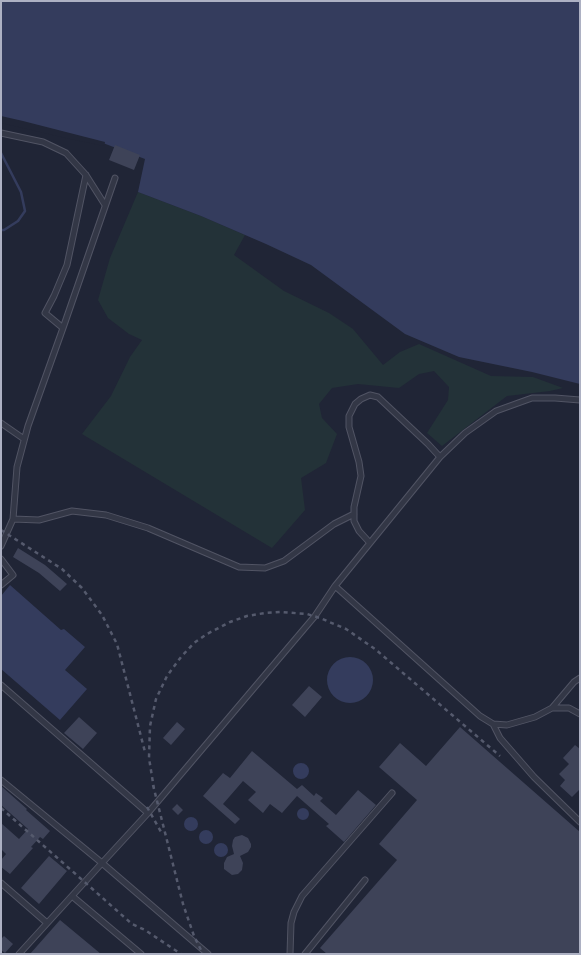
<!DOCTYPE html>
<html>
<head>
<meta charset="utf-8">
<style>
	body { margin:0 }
	#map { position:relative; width:581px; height:955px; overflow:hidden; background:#202536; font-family:Signika,sans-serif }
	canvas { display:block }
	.frame { position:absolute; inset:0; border:2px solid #adb1c3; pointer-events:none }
</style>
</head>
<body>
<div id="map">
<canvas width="581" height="955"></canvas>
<div class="frame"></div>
</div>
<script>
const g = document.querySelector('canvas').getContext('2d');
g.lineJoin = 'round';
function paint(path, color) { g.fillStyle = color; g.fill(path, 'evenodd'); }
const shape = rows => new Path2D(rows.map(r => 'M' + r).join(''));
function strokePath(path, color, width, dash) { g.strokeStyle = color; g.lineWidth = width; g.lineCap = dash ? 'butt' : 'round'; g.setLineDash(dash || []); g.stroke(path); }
paint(shape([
	[138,192,201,216,245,235,234,255,284,291,329,313,353,329,383,365,400,352,419,344,491,376,533,377,563,388,550,391,507,396,442,446,427,433,448,400,449,387,434,371,419,374,399,388,358,384,332,388,319,404,322,418,337,434,326,463,301,478,305,510,272,548,82,434,111,396,130,357,142,340,129,334,108,318,98,300,110,258]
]), '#233238');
paint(shape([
	[1,1,580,1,580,384,532,372,459,357,405,334,311,265,266,244,201,216,138,192,145,159,103,143,1,120],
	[10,585,61,630,64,629,85,647,65,670,87,689,60,720,1,669,1,596],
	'327 680a23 23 0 1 1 46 0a23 23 0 1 1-46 0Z',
	'293 771a8 8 0 1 1 16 0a8 8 0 1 1-16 0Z',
	'297 814a6 6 0 1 1 12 0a6 6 0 1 1-12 0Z',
	'184 824a7 7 0 1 1 14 0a7 7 0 1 1-14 0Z',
	'199 837a7 7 0 1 1 14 0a7 7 0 1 1-14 0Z',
	'214 850a7 7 0 1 1 14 0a7 7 0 1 1-14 0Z'
]), '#343c5d');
paint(shape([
	[1,116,23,121,105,142,104,146,70,139,1,123]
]), '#202536');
strokePath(shape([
	[1,153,21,192,25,211,18,221,4,230,1,230]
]), '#343c5d', 2.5);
paint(shape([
	[115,145,140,155,134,170,109,160],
	[18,548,45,565,67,584,60,591,39,573,13,557],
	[309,686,322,697,305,717,292,705],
	[79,717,97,733,83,749,64,733],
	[177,722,185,729,171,745,163,738],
	[460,727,580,832,580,954,327,954,320,948,397,860,379,844,417,800,379,767,400,743,426,766],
	[575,745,580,749,580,789,572,797,560,786,565,780,559,774,569,764,563,758],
	[252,751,297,789,302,785,314,796,316,793,323,798,320,801,336,815,358,790,376,805,344,842,326,826,329,824,297,796,282,813,270,804,263,813,248,800,256,792,243,781,223,804,240,819,235,824,203,796,223,773,230,778],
	[1,786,27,809,26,810,50,831,43,839,40,837,31,847,33,848,10,874,1,867,1,860,6,854,1,849,1,823,19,839,28,829,1,805],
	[177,804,183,810,178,815,172,809],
	[242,835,248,838,251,844,251,847,248,852,240,856,243,863,242,870,238,874,232,875,224,869,224,863,227,857,234,854,232,846,233,840,235,837],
	[49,856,67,871,39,904,21,888],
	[60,920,101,954,30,954],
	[4,936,13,944,5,953,1,950,1,939]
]), '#3e4358');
const service = shape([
	[1,133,43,142,66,153,86,175,105,205],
	[63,328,115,178],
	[1,423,24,439],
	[13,519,39,520,72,511,106,515,148,528,239,567,265,568,284,561,334,524,354,514],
	[370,543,359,531,354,521,354,507,361,476,359,462,349,427,349,416,355,404,361,399,370,395,378,397,428,444,440,457],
	[1,546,13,519,17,467,28,426,63,328,45,313,54,296,67,265,86,175],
	[1,559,13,575,1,585],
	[335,586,480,716,493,724,507,725,535,717,552,708,574,682,580,678],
	[1,685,148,813],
	[552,708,569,708,580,714],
	[493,724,500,738,534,777,580,822],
	[1,780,102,863,19,954],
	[1,883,47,923],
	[72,896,141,954],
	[208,954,102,863,148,813,315,616,335,586,440,457,465,433,496,411,532,398,555,398,580,400],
	[290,954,291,923,294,912,302,896,392,793],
	[305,954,365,880]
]);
strokePath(service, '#515464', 7);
strokePath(service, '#333746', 5);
strokePath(shape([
	[1,530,62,569,82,588,102,615,117,644,145,752],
	[153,785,183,904,194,936,203,954],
	[154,789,149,758,150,726,156,699,167,676,181,657,194,643,207,634,230,622,247,616,265,613,281,612,307,614,320,618,346,629,375,649,500,756],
	[147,807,161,832],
	[1,808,132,924,145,930,181,954]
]), '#555a6d', 2.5, [4, 4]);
</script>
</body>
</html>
